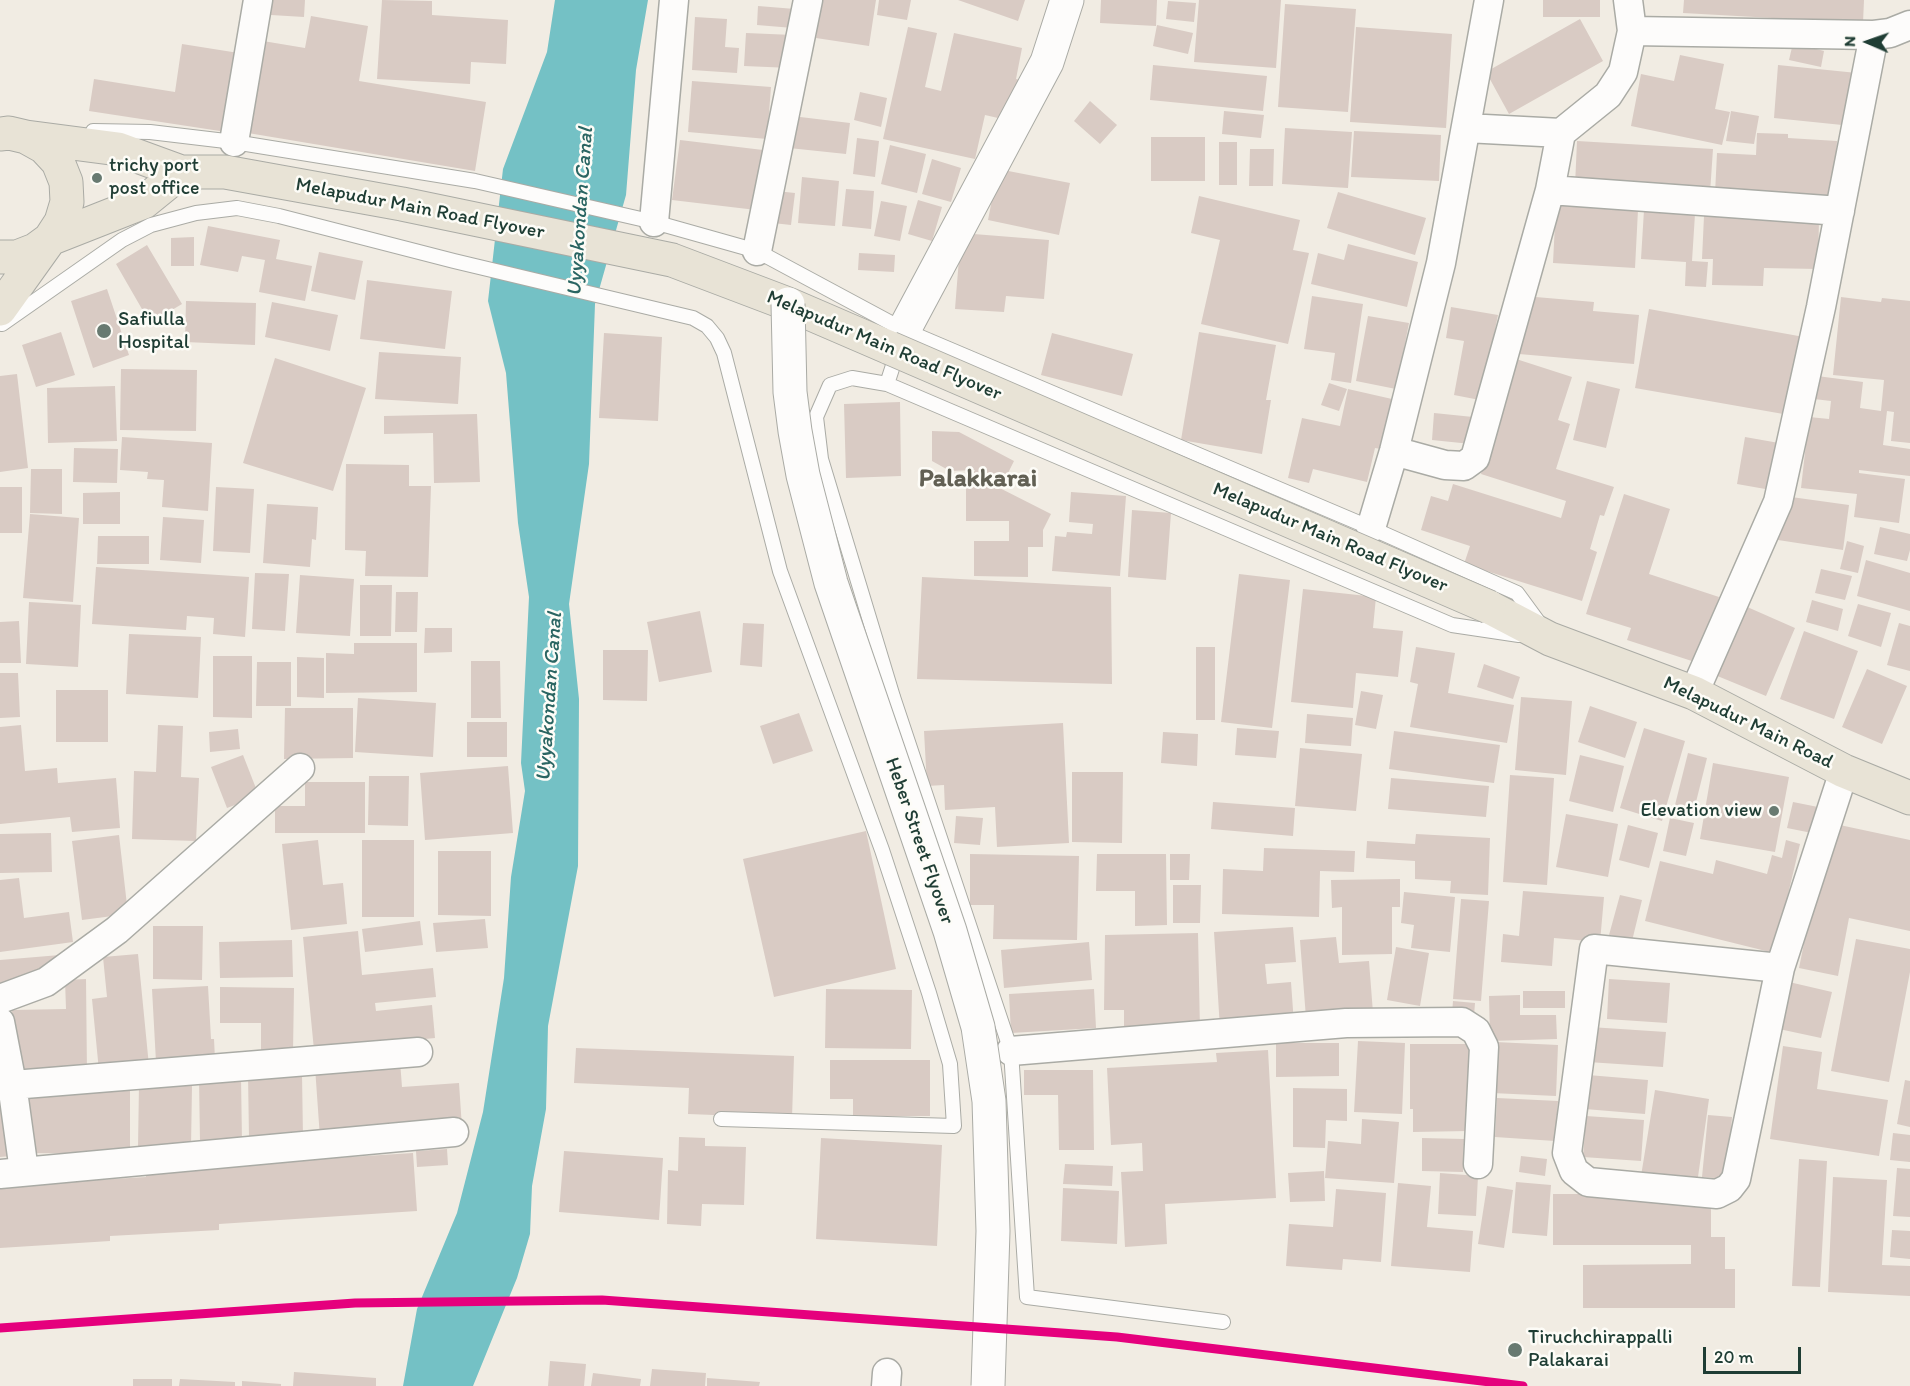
<!DOCTYPE html>
<html>
<head>
<meta charset="utf-8">
<style>
	body { margin:0 }
	#map { position:relative; width:1910px; height:1386px; overflow:hidden; background:#f1ece3; font-family:Itim,sans-serif }
	canvas { display:block }
	.north { position:absolute; left:1838px; top:12px; width:60px; height:60px; -webkit-text-stroke:4px #fdfcf7; paint-order:stroke; rotate:272deg; font-size:16px; font-weight:700; line-height:24px; text-align:center; color:#1f3d34 }
	.north::after { content:''; display:block; margin:auto; width:21px; height:27px; background:#1f3d34; clip-path:polygon(50% 0,100% 100%,50% 72%,0 100%) }
	.scale { position:absolute; left:1703px; top:1347px; width:98px; height:27px; box-sizing:border-box; border:3px solid #1f3d34; border-top:0; padding-left:8px; font-size:18px; line-height:21px; white-space:nowrap; color:#1f3d34; -webkit-text-stroke:4px #fdfcf7; paint-order:stroke }
</style>
</head>
<body>
<div id="map">
<canvas width="1910" height="1386"></canvas>
<div class="north">N</div>
<div class="scale">20 m</div>
</div>
<script>
const g = document.querySelector('canvas').getContext('2d');
g.lineJoin = 'round';
function paint(path, color) { g.fillStyle = color; g.fill(path, 'evenodd'); }
const shape = rows => new Path2D(rows.map(r => 'M' + r).join(''));
function strokePath(path, color, width, dash) { g.strokeStyle = color; g.lineWidth = width; g.lineCap = dash ? 'butt' : 'round'; g.setLineDash(dash || []); g.stroke(path); }
function label(font, color, halo, rows, align = 'center') {
  g.font = font + ' Itim,sans-serif'; g.lineWidth = 5; g.setLineDash([]); g.textBaseline = 'middle'; g.strokeStyle = halo; g.fillStyle = color; for (const [text, x, y, turn = 0] of rows) {
    g.save(); g.translate(x, y); g.rotate((+turn || 0) * Math.PI / 180); g.textAlign = isNaN(turn) ? turn : align; if (halo) g.strokeText(text, 0, 0); g.fillText(text, 0, 0); g.restore();
  }
}
paint(shape([
	[555,0,648,0,636,70,626,195,595,304,589,464,569,604,579,699,578,866,548,1026,546,1109,532,1186,530,1234,517,1278,473,1386,403,1386,417,1309,457,1213,483,1112,504,978,511,877,525,791,521,763,529,597,518,523,506,373,488,301,503,169,547,52]
]), '#74c1c5');
paint(shape([
	[272,0,305,0,304,17,271,15],
	[382,0,432,1,432,15,508,20,506,64,471,62,470,84,377,79],
	[821,0,876,0,869,46,816,38],
	[879,0,911,0,907,20,877,15],
	[958,0,1025,0,1018,21],
	[1101,0,1157,0,1156,26,1100,23],
	[1199,0,1281,0,1276,68,1194,62],
	[1543,0,1600,0,1600,17,1543,17],
	[1684,0,1864,0,1863,23,1683,13],
	[1168,1,1196,3,1194,22,1166,19],
	[1285,4,1356,9,1348,112,1278,107],
	[758,6,795,9,793,28,757,25],
	[311,16,368,26,359,81,486,102,475,171,248,133,263,41,305,48],
	[695,17,727,19,725,47,739,48,737,73,692,70],
	[1580,19,1603,61,1509,114,1486,72],
	[1157,25,1193,33,1188,54,1153,46],
	[908,27,937,33,925,87,941,91,954,33,1022,48,1016,79,1020,80,1011,121,985,115,975,159,883,139],
	[1356,27,1452,34,1446,128,1350,122],
	[746,33,793,35,791,68,744,66],
	[1793,43,1824,51,1821,67,1789,60],
	[182,44,245,54,233,133,89,111,94,79,175,92],
	[1680,55,1724,64,1715,109,1730,112,1722,145,1631,126,1641,74,1674,81],
	[1153,65,1267,76,1263,111,1150,100],
	[1778,65,1857,73,1852,126,1774,118],
	[692,81,771,87,767,139,688,132],
	[860,92,887,98,881,127,854,120],
	[1090,101,1117,125,1100,144,1074,121],
	[1224,111,1264,115,1261,138,1222,134],
	[1731,111,1759,116,1754,144,1726,141],
	[792,116,850,123,846,154,789,148],
	[1285,128,1352,132,1348,188,1282,184],
	[1354,131,1441,135,1439,181,1351,177],
	[1757,133,1788,134,1788,138,1837,141,1834,201,1715,194,1717,153,1756,155],
	[1151,137,1205,137,1205,181,1151,181],
	[857,138,879,141,875,177,853,174],
	[680,140,763,150,756,210,672,200],
	[1577,141,1713,149,1710,193,1575,186],
	[1219,142,1237,142,1237,185,1219,185],
	[890,145,926,154,917,193,881,184],
	[1250,149,1274,149,1273,186,1249,186],
	[932,159,961,168,951,202,922,194],
	[998,169,1070,183,1059,235,988,220],
	[802,177,839,181,835,226,798,223],
	[846,189,874,191,871,229,842,226],
	[776,191,795,193,791,225,773,223],
	[1338,192,1426,218,1415,255,1327,228],
	[1199,196,1300,220,1293,250,1309,253,1288,344,1201,324,1220,240,1191,233],
	[918,200,942,207,932,241,908,234],
	[881,201,907,206,900,241,874,236],
	[1556,203,1592,204,1591,208,1638,210,1635,268,1553,263],
	[1644,210,1695,214,1692,261,1708,262,1706,287,1685,286,1686,262,1641,259],
	[1704,216,1819,219,1818,269,1764,268,1763,286,1712,285,1713,259,1702,259],
	[208,226,280,240,276,259,312,266,305,301,259,292,265,260,242,256,238,272,200,265],
	[961,233,1049,240,1044,299,1006,296,1004,312,955,309],
	[194,237,194,266,171,266,171,238],
	[1348,244,1418,262,1407,307,1311,284,1318,253,1344,260],
	[147,245,182,304,150,323,116,264],
	[319,252,363,261,355,300,311,291],
	[859,253,895,255,894,272,858,270],
	[367,280,452,291,445,349,360,339],
	[107,289,129,355,93,368,71,301],
	[1312,296,1363,304,1351,383,1331,380,1335,353,1304,349],
	[1524,296,1594,302,1593,311,1639,315,1634,364,1519,354],
	[1841,297,1881,302,1882,298,1910,301,1910,443,1891,441,1894,412,1887,411,1883,445,1910,449,1910,476,1859,470,1859,473,1905,479,1899,523,1854,517,1857,494,1801,488,1809,417,1829,419,1831,401,1814,399,1817,376,1863,382,1860,408,1881,411,1884,380,1833,375],
	[186,301,256,303,255,345,185,342],
	[272,302,338,315,330,351,265,337],
	[1451,307,1498,315,1491,349,1490,402,1454,395,1464,341,1446,338],
	[1649,309,1804,337,1789,415,1635,388],
	[1368,316,1409,323,1396,389,1356,381],
	[61,332,75,375,36,387,22,345],
	[1199,332,1276,345,1266,400,1271,400,1262,454,1181,440],
	[604,333,662,337,658,421,599,418],
	[1052,333,1133,354,1122,396,1041,375],
	[379,352,461,357,458,404,375,399],
	[275,358,366,388,333,491,243,463],
	[1513,358,1572,377,1558,420,1570,424,1556,469,1614,487,1604,516,1600,515,1590,549,1597,552,1582,601,1464,564,1470,546,1421,530,1431,496,1448,501,1453,484,1561,518,1566,501,1481,474],
	[121,369,197,370,196,431,120,430],
	[17,374,28,468,0,472,0,376],
	[1587,381,1620,389,1606,448,1573,440],
	[1329,383,1347,389,1339,411,1321,405],
	[115,386,117,441,48,443,47,388],
	[1348,389,1392,399,1381,449,1375,448,1367,482,1313,469,1309,483,1288,478,1302,418,1340,426],
	[900,402,901,476,846,478,844,404],
	[1434,413,1473,417,1471,444,1432,440],
	[477,414,480,482,434,483,433,433,384,434,384,416],
	[932,431,959,432,1014,461,1007,475,974,475,1051,514,1043,530,1043,547,1028,547,1028,577,974,576,974,541,1009,541,1009,521,966,521,966,487,975,470,950,471,932,461],
	[122,437,212,443,208,511,162,507,164,480,147,479,148,472,120,470],
	[1745,437,1779,443,1771,490,1737,484],
	[74,448,118,449,117,483,73,482],
	[346,464,409,465,409,486,431,486,428,577,365,576,366,551,345,550],
	[31,469,62,469,62,514,30,513],
	[0,487,22,487,22,533,0,533],
	[216,487,254,489,250,553,213,551],
	[120,492,120,524,83,524,83,493],
	[1071,492,1126,496,1120,576,1052,571,1055,536,1066,537,1067,532,1092,534,1093,524,1069,522],
	[1624,494,1670,509,1649,574,1719,597,1698,663,1627,640,1631,628,1586,614],
	[1784,496,1849,505,1843,550,1778,540],
	[267,504,318,507,316,540,312,539,310,567,263,563],
	[1132,510,1171,513,1166,580,1128,577],
	[30,514,79,518,73,602,23,598],
	[163,517,204,520,201,563,160,560],
	[1880,527,1910,534,1910,550,1907,561,1874,554],
	[98,536,149,536,149,564,97,564],
	[1847,541,1864,546,1858,573,1840,569],
	[1866,560,1910,573,1910,611,1857,596],
	[96,567,249,577,245,637,213,634,214,618,187,616,186,630,92,624],
	[1821,569,1852,576,1845,600,1815,593],
	[255,573,289,574,285,631,252,629],
	[1239,574,1290,580,1272,728,1221,722],
	[300,575,354,579,350,636,296,633],
	[922,577,1111,587,1112,684,917,679],
	[360,585,392,585,391,636,360,636],
	[1303,589,1376,597,1373,628,1403,631,1398,677,1356,673,1353,708,1291,702],
	[396,592,418,592,417,632,395,632],
	[1812,600,1843,609,1838,631,1806,622],
	[29,602,81,605,78,667,26,664],
	[1858,604,1891,613,1881,647,1848,636],
	[1745,606,1795,628,1766,696,1715,675],
	[700,611,712,672,659,682,647,622],
	[19,621,21,663,0,663,0,622],
	[743,623,764,624,762,667,740,665],
	[1899,623,1910,626,1910,671,1887,665],
	[425,628,452,628,452,652,424,653],
	[1804,631,1858,651,1834,719,1780,699],
	[129,634,201,637,198,698,126,694],
	[354,643,417,643,417,692,326,693,326,653,354,654],
	[1196,647,1215,647,1215,720,1196,720],
	[1416,647,1455,653,1448,693,1514,705,1507,743,1410,727,1418,684,1410,682],
	[603,650,648,650,647,701,603,700],
	[213,656,252,656,252,718,213,717],
	[297,657,324,658,324,698,297,697],
	[471,661,500,661,501,718,471,718],
	[257,662,291,662,291,706,256,706],
	[1484,664,1520,677,1513,699,1477,687],
	[1867,669,1907,686,1882,744,1842,727],
	[0,673,18,673,20,717,0,718],
	[56,690,108,690,108,742,56,742],
	[1361,691,1383,695,1376,729,1355,725],
	[1521,697,1572,701,1566,775,1515,770],
	[358,698,436,703,433,757,355,752],
	[1590,706,1637,722,1625,758,1578,742],
	[285,708,353,708,353,758,284,759],
	[799,713,813,751,773,764,760,726],
	[1307,714,1353,718,1351,746,1305,743],
	[467,722,507,722,507,757,467,757],
	[1063,723,1069,843,997,847,995,807,945,810,944,785,927,786,924,731],
	[21,725,25,771,57,768,58,783,116,778,120,828,72,832,70,817,0,824,0,727],
	[158,725,183,726,181,777,199,778,196,841,132,839,134,771,156,772],
	[1237,728,1279,731,1276,758,1235,755],
	[1644,728,1685,741,1662,821,1620,808],
	[238,729,240,749,210,752,209,732],
	[1394,731,1500,745,1494,783,1389,769],
	[1163,732,1198,734,1197,766,1161,763],
	[1300,748,1362,754,1356,811,1295,806],
	[1688,753,1707,758,1693,814,1674,809],
	[243,755,259,796,227,808,211,767],
	[1580,755,1624,766,1613,812,1569,801],
	[1713,763,1789,777,1775,852,1700,839],
	[508,766,513,833,425,840,420,773],
	[1072,772,1123,772,1122,843,1072,842],
	[1510,775,1554,778,1547,885,1503,882],
	[369,776,409,776,408,826,368,825],
	[1391,778,1489,786,1486,817,1388,809],
	[305,782,365,782,365,833,275,833,275,806,305,806],
	[1213,802,1295,808,1293,836,1211,829],
	[1793,802,1823,808,1817,834,1787,828],
	[1566,814,1618,824,1608,877,1556,867],
	[956,816,983,818,980,845,954,843],
	[1670,818,1694,823,1686,856,1663,851],
	[1835,824,1910,840,1910,931,1849,918,1838,976,1799,968,1818,874],
	[1628,825,1658,833,1649,868,1619,860],
	[866,831,896,969,774,997,743,859],
	[51,833,52,872,0,873,0,834],
	[1416,834,1490,838,1488,895,1450,893,1451,881,1415,879,1415,861,1366,858,1367,841,1415,844],
	[119,835,128,914,82,920,72,841],
	[318,840,323,885,343,883,347,924,291,930,282,844],
	[362,840,414,840,414,917,362,917],
	[1786,840,1800,844,1774,953,1645,921,1660,861,1713,874,1716,860,1767,874,1772,855,1782,858],
	[1264,848,1355,851,1354,872,1320,871,1319,917,1222,914,1223,869,1263,871],
	[438,851,491,851,491,916,438,915],
	[970,854,1079,856,1077,940,993,939,994,905,970,905],
	[1097,854,1166,854,1167,925,1135,926,1135,891,1096,891],
	[1170,854,1190,854,1189,880,1170,880],
	[19,878,24,918,69,912,73,942,0,952,0,880],
	[1400,879,1400,907,1392,907,1392,954,1342,955,1342,907,1332,908,1331,880],
	[1173,885,1201,885,1200,923,1173,923],
	[1523,891,1604,897,1600,942,1554,938,1552,966,1501,962,1503,934,1519,936],
	[1404,892,1455,897,1450,952,1411,948,1414,925,1401,923],
	[1620,895,1642,900,1632,941,1609,935],
	[1461,899,1489,901,1481,1001,1453,999],
	[485,919,488,948,436,952,433,923],
	[420,921,423,945,365,952,362,929],
	[153,926,203,926,202,980,153,979],
	[1293,927,1296,962,1265,964,1267,984,1291,982,1294,1024,1220,1029,1214,932],
	[358,931,362,975,433,968,436,997,375,1003,376,1011,432,1005,435,1038,314,1050,303,937],
	[1198,933,1200,1031,1124,1033,1124,1010,1104,1010,1105,935],
	[1336,937,1339,963,1369,961,1373,1013,1306,1018,1300,940],
	[1856,939,1910,949,1910,972,1889,1082,1831,1071],
	[292,940,293,977,220,978,219,942],
	[1089,942,1092,980,1004,988,1001,950],
	[1396,947,1429,953,1420,1006,1387,1000],
	[138,954,149,1066,99,1071,92,999,107,997,103,957],
	[60,955,36,982,0,985,0,960],
	[86,979,87,1074,13,1075,12,1010,66,1009,65,980],
	[1609,979,1670,983,1667,1023,1607,1019],
	[1789,982,1832,992,1821,1038,1779,1029],
	[208,986,211,1039,214,1039,215,1059,156,1062,152,989],
	[220,987,294,988,293,1052,261,1052,261,1023,220,1023],
	[826,989,912,990,911,1049,825,1048],
	[1094,989,1096,1028,1011,1033,1009,994],
	[1523,991,1565,991,1565,1008,1523,1008],
	[1520,995,1520,1015,1556,1015,1557,1039,1490,1041,1489,996],
	[1453,1001,1475,1003,1474,1016,1452,1014],
	[1590,1027,1666,1032,1663,1067,1588,1062],
	[1358,1041,1405,1043,1402,1114,1354,1112],
	[1495,1042,1558,1045,1556,1096,1492,1093],
	[1276,1043,1339,1043,1339,1076,1276,1077],
	[1410,1044,1469,1044,1468,1131,1413,1132,1413,1109,1410,1109],
	[1783,1046,1822,1052,1817,1089,1888,1100,1879,1156,1770,1139],
	[576,1048,794,1056,792,1118,688,1114,689,1088,574,1083],
	[1268,1050,1276,1198,1165,1204,1167,1244,1125,1247,1121,1172,1143,1171,1142,1143,1111,1145,1107,1068,1217,1062,1216,1053],
	[830,1060,930,1060,930,1116,853,1116,853,1099,830,1099],
	[400,1061,402,1087,459,1083,462,1128,320,1138,315,1067],
	[1024,1070,1093,1070,1094,1150,1059,1150,1058,1095,1024,1095],
	[248,1074,302,1074,303,1138,249,1138],
	[1588,1075,1648,1080,1645,1114,1585,1109],
	[241,1077,242,1142,200,1142,199,1078],
	[1905,1080,1910,1081,1910,1127,1897,1124],
	[139,1085,192,1086,191,1147,138,1147],
	[1293,1088,1347,1089,1347,1121,1326,1120,1325,1148,1293,1147],
	[26,1090,130,1090,130,1154,26,1153],
	[1655,1090,1709,1099,1697,1184,1641,1176],
	[1497,1098,1558,1101,1555,1141,1495,1137],
	[0,1102,11,1102,11,1156,0,1157],
	[1708,1115,1732,1117,1727,1179,1702,1177],
	[1586,1116,1644,1120,1641,1161,1583,1157],
	[1362,1119,1399,1122,1394,1183,1325,1178,1328,1141,1361,1144],
	[1893,1133,1910,1135,1910,1162,1890,1160],
	[679,1137,705,1138,705,1146,746,1147,744,1205,702,1204,701,1226,667,1224,668,1170,678,1171],
	[821,1138,942,1145,937,1246,816,1239],
	[1422,1138,1464,1139,1463,1172,1422,1171],
	[447,1149,448,1165,417,1167,416,1151],
	[564,1151,663,1158,659,1220,559,1212],
	[413,1153,417,1211,219,1224,219,1230,110,1236,110,1241,0,1248,0,1186,146,1177,146,1170],
	[1521,1156,1547,1159,1545,1176,1519,1172],
	[1799,1159,1827,1161,1820,1287,1792,1286],
	[1065,1164,1113,1166,1112,1186,1063,1184],
	[1897,1168,1910,1169,1910,1217,1893,1216],
	[1324,1171,1325,1201,1290,1202,1288,1173],
	[1440,1173,1478,1176,1476,1216,1438,1214],
	[1833,1177,1887,1180,1882,1265,1910,1266,1910,1296,1828,1292],
	[1516,1182,1551,1185,1547,1236,1512,1233],
	[1398,1183,1431,1186,1427,1227,1473,1231,1470,1272,1391,1266],
	[1487,1186,1513,1190,1504,1248,1478,1244],
	[1063,1188,1119,1191,1117,1244,1061,1241],
	[1336,1189,1386,1193,1381,1262,1343,1259,1342,1270,1286,1266,1289,1224,1333,1227],
	[1553,1194,1711,1194,1711,1237,1725,1237,1725,1269,1735,1269,1735,1308,1583,1308,1583,1265,1691,1264,1691,1245,1553,1245],
	[1892,1230,1910,1231,1910,1259,1890,1257],
	[550,1361,586,1364,584,1386,548,1386],
	[652,1369,706,1373,705,1386,650,1386],
	[294,1372,376,1378,376,1386,293,1386],
	[593,1373,641,1379,640,1386,591,1386],
	[707,1378,760,1382,759,1386,707,1386],
	[133,1379,172,1379,172,1386,133,1386],
	[180,1379,235,1382,235,1386,179,1386],
	[242,1381,281,1384,281,1386,242,1386]
]), '#d9cbc4');
const service = shape([
	[93,131,150,132,234,142,475,181,654,222,757,251,904,330,1371,528,1517,593,1539,623],
	[2,324,122,240,151,225,196,213,237,208,279,216,454,261,693,318,707,326,717,338,724,353,780,571,882,850,929,993,950,1064,954,1126,721,1119],
	[887,384,898,350],
	[1223,1322,1027,1297,1011,1051,893,697,821,459,816,417,830,385,852,378,887,384,1452,625,1519,635]
]);
const minor = shape([
	[1628,0,1632,31,1874,35],
	[1466,128,1561,133],
	[234,142,258,0],
	[1550,190,1840,211],
	[654,222,674,0],
	[757,251,808,0],
	[1394,451,1445,465,1464,466,1475,458,1550,190,1561,133,1608,95,1623,72,1632,31],
	[1371,528,1394,451,1441,263,1489,0],
	[1694,693,1778,502,1821,307,1874,35,1890,33,1910,25],
	[1780,968,1594,949,1567,1153,1574,1171,1588,1182,1717,1194,1729,1188,1736,1179,1780,968,1844,771],
	[0,999,46,982,117,930,300,768],
	[0,1022,12,1084,24,1171],
	[1011,1051,1346,1023,1462,1022,1476,1031,1484,1047,1478,1164],
	[0,1086,418,1052],
	[0,1174,454,1132],
	[886,1386,887,1373]
]);
const tertiary = shape([
	[904,330,1047,62,1067,0]
]);
const primary = shape([
	[0,134,9,133,26,137,44,147,58,162,66,182,67,202,61,222,50,239,35,250,17,257,0,257],
	[26,137,118,149,181,172,225,172,402,204,672,260,788,304,890,348],
	[0,309,50,239,144,202,181,172],
	[1489,607,1550,639,1694,693,1844,771,1910,798]
]);
strokePath(service, '#aaaba5', 16);
strokePath(minor, '#aaaba5', 31);
strokePath(tertiary, '#aaaba5', 35);
strokePath(primary, '#aaaba5', 35);
strokePath(service, '#fdfcfb', 14);
strokePath(minor, '#fdfcfb', 28);
strokePath(tertiary, '#fdfcfb', 33);
strokePath(primary, '#e8e3d6', 33);
const tertiaryBridge = shape([
	[788,304,790,392,795,431,803,475,831,583,950,931,978,1027,989,1101,993,1231,988,1386]
]);
const primaryBridge = shape([
	[890,348,1489,607]
]);
strokePath(tertiaryBridge, '#aaaba5', 35, []);
strokePath(primaryBridge, '#aaaba5', 35, []);
strokePath(tertiaryBridge, '#fdfcfb', 33);
strokePath(primaryBridge, '#e8e3d6', 33);
strokePath(shape([
	[0,1328,355,1303,602,1300,1117,1337,1523,1386]
]), '#e5007d', 9);
for (const [x, y, r, color] of [
	[97,178,6,"#687a71"],
	[104,331,8,"#687a71"],
	[1774,811,6,"#687a71"],
	[1515,1350,8,"#687a71"]
]) { const dot = new Path2D(); dot.arc(x, y, r, 0, 2 * Math.PI); g.fillStyle = color; g.fill(dot); strokePath(dot, '#fdfcf7', 2); }
label('20px', '#1f3d34', '#fdfcf7', [
	["trichy port",109,166],
	["post office",109,189],
	["Safiulla",118,320],
	["Hospital",118,343],
	["Elevation view",1762,811,"right"],
	["Tiruchchirappalli",1528,1338],
	["Palakarai",1528,1361]
], 'left');
label('20px', '#1f3d34', '#fdfcf7', [
	["Melapudur Main Road Flyover",420,209,11],
	["Melapudur Main Road Flyover",884,346,23],
	["Melapudur Main Road Flyover",1330,538,23],
	["Melapudur Main Road",1748,723,26],
	["Heber Street Flyover",919,841,71]
]);
label('italic 21px', '#2a6562', '#fdfcf7', [
	["Uyyakondan Canal",581,212,-86],
	["Uyyakondan Canal",550,697,-86]
]);
label('bold 26px', '#626054', '#fdfcf7', [
	["Palakkarai",978,479]
]);
</script>
</body>
</html>
